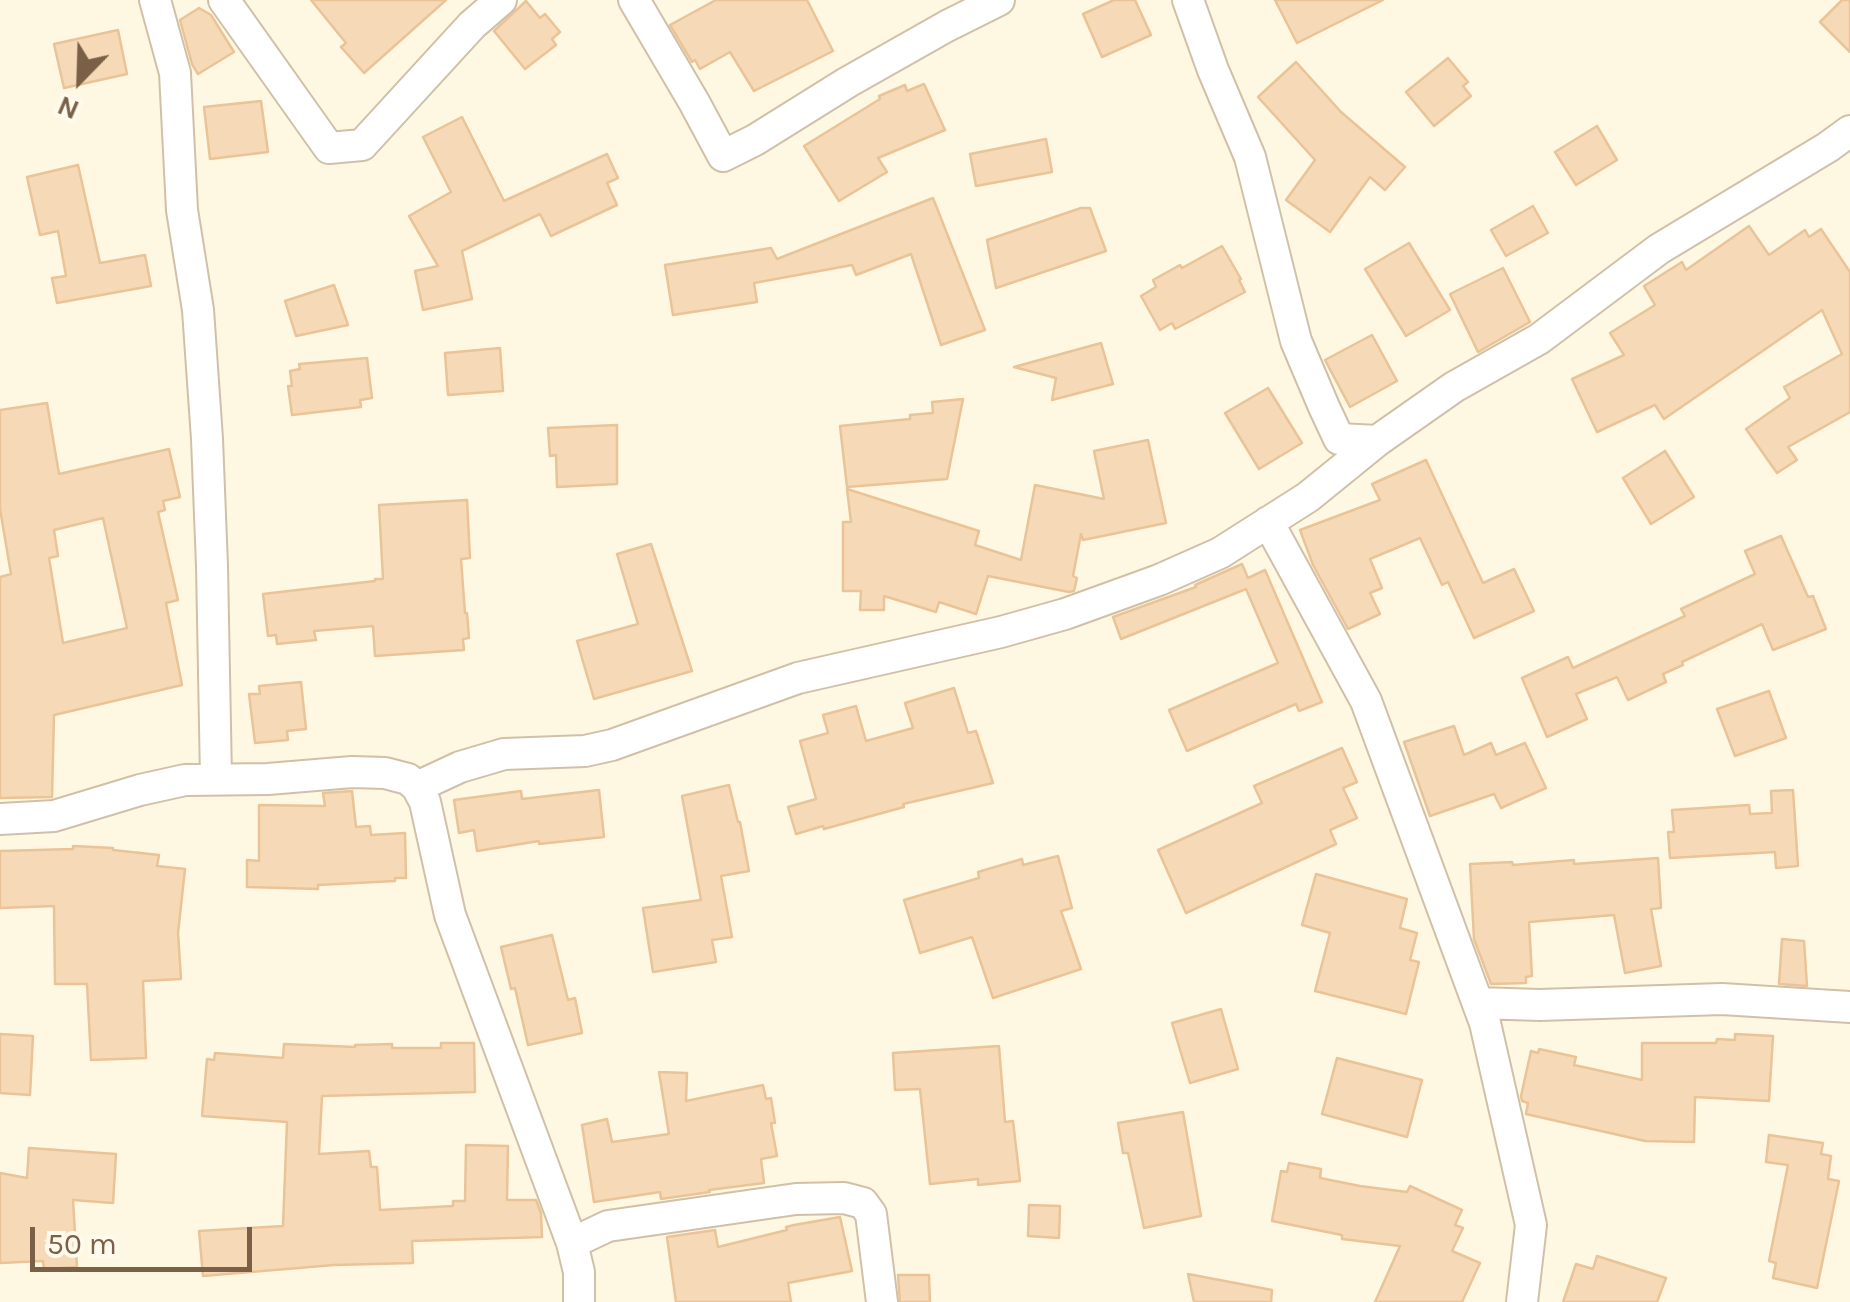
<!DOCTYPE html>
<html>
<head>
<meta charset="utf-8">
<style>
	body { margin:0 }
	#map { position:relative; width:1850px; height:1302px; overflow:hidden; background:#fef8e3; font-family:Karla,sans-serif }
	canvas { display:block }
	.north { position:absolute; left:30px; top:30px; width:100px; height:100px; -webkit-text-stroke:8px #fffaeb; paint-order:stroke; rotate:203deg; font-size:28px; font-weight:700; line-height:40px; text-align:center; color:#796046 }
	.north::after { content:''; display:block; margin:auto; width:35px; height:45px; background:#796046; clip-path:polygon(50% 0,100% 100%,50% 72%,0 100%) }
	.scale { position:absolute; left:30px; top:1227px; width:222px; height:45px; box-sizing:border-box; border:5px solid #796046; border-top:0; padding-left:12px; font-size:30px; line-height:35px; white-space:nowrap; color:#796046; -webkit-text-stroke:8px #fffaeb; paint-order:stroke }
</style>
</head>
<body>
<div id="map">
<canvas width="1850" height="1302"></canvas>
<div class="north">N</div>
<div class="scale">50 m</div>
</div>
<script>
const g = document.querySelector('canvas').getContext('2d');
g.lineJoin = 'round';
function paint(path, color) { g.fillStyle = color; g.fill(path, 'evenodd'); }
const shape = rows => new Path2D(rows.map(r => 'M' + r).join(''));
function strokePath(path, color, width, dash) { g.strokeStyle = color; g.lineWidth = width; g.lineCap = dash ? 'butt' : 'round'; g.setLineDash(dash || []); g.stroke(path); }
const building = shape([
	[311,0,446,0,364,73,341,47,346,43,311,0],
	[716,0,807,0,833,51,754,91,730,52,700,69,695,60,692,62,670,25,716,0],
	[1114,0,1135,0,1151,35,1102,57,1083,14,1114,0],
	[1275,0,1383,0,1297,43,1275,0],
	[1842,0,1850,0,1850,52,1820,22,1842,0],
	[526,1,540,18,545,14,560,32,552,39,556,45,525,69,494,31,526,1],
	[199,8,211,15,234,52,198,74,192,64,180,20,199,8],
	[118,30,127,74,64,88,54,44,118,30],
	[1448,58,1468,82,1463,86,1471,96,1434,126,1406,92,1448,58],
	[1296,62,1341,112,1405,167,1385,190,1370,177,1330,232,1286,200,1315,160,1258,97,1296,62],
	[924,84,945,130,878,158,887,172,839,201,804,146,880,99,879,96,905,85,907,91,924,84],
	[261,101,268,152,210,159,204,107,261,101],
	[462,117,504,201,607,154,618,178,607,183,617,205,551,236,540,214,462,251,472,299,423,310,415,271,438,266,409,216,451,192,423,137,462,117],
	[1597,126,1617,160,1576,185,1555,152,1597,126],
	[1046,139,1052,172,976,186,970,154,1046,139],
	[78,165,100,263,145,255,151,286,57,303,52,278,66,276,58,231,40,235,27,177,78,165],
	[933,198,985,330,941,345,911,254,856,275,852,265,754,283,757,302,673,315,665,265,771,248,777,259,933,198],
	[1533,206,1548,233,1506,256,1491,230,1533,206],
	[1081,208,1090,208,1106,251,996,288,987,240,1081,208],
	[1749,226,1769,255,1805,230,1809,237,1821,229,1850,272,1850,412,1788,447,1797,460,1777,473,1746,429,1790,398,1784,387,1842,354,1822,310,1664,419,1655,405,1597,432,1572,379,1624,355,1610,333,1655,305,1644,286,1682,262,1686,270,1749,226],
	[1409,243,1450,310,1406,336,1365,269,1409,243],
	[1222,246,1241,279,1239,280,1245,292,1175,329,1172,323,1160,330,1141,296,1156,287,1153,280,1180,265,1182,268,1222,246],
	[1503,268,1530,322,1478,352,1450,294,1503,268],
	[334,285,348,325,296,336,285,301,334,285],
	[1372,335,1397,381,1350,407,1325,360,1372,335],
	[1101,343,1113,384,1052,400,1056,378,1014,367,1101,343],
	[500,348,503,391,448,395,445,353,500,348],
	[367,358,372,398,360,400,361,407,292,415,288,386,292,386,290,371,300,369,299,364,367,358],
	[1268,388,1302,443,1259,469,1225,413,1268,388],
	[963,399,947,479,847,487,840,426,910,419,910,415,933,413,932,402,963,399],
	[47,403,59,474,169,449,180,497,163,501,165,510,158,512,178,600,166,603,182,685,54,715,52,797,0,798,0,577,11,574,0,509,0,410,47,403],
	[103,518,127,628,63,643,49,558,58,556,54,530,103,518],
	[617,425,617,484,557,487,556,455,550,456,548,428,617,425],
	[1148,440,1166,523,1083,540,1081,534,1073,576,1077,578,1074,591,1069,592,988,576,976,614,939,602,936,612,884,596,884,610,860,610,861,591,843,591,843,522,851,522,847,489,979,531,975,545,1021,560,1035,485,1104,499,1094,451,1148,440],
	[1665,451,1694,497,1651,524,1623,478,1665,451],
	[1426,460,1483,583,1514,569,1534,611,1474,638,1448,582,1442,585,1420,538,1370,559,1382,588,1370,593,1380,614,1348,629,1313,565,1300,530,1380,500,1372,484,1426,460],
	[467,500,470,558,461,559,465,613,467,613,469,638,463,639,464,650,375,656,373,626,314,631,316,640,277,644,276,635,268,636,263,594,375,581,375,579,383,579,379,505,467,500],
	[1781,536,1808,597,1813,596,1826,629,1773,650,1762,624,1682,662,1683,665,1663,674,1666,682,1628,700,1617,677,1576,694,1587,719,1547,737,1522,678,1568,657,1573,668,1685,616,1681,609,1755,574,1745,551,1781,536],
	[651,544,692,671,594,699,577,641,638,624,617,554,651,544],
	[1242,564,1248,578,1265,570,1322,702,1299,711,1296,704,1187,751,1169,710,1278,663,1246,589,1121,639,1113,617,1196,587,1195,585,1242,564],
	[301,682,306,729,287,731,288,740,255,743,249,694,260,694,259,686,301,682],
	[954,688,968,733,976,731,993,783,903,804,904,807,824,829,823,826,796,834,788,807,816,799,800,741,828,733,823,715,856,706,866,741,913,728,905,703,954,688],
	[1769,691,1786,738,1735,756,1717,709,1769,691],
	[1454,726,1464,755,1491,743,1496,755,1525,743,1546,788,1501,808,1494,794,1430,816,1404,742,1454,726],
	[1342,748,1357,782,1343,788,1357,818,1330,830,1336,844,1186,913,1158,850,1262,803,1254,786,1342,748],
	[729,785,738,822,740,822,749,871,721,876,732,937,712,940,716,962,653,972,643,908,701,900,682,796,729,785],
	[599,790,604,837,539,844,539,841,477,851,474,830,459,833,454,800,521,791,522,799,599,790],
	[1793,790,1798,866,1776,868,1775,852,1670,858,1668,832,1674,832,1672,810,1749,805,1750,814,1772,813,1771,791,1793,790],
	[352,791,356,827,370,826,371,835,405,833,406,878,395,878,395,881,318,885,318,889,247,887,247,860,259,861,259,805,325,806,323,793,352,791],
	[73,846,113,848,113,850,159,855,157,866,185,869,178,933,181,979,143,981,146,1058,91,1060,87,984,55,984,54,906,0,908,0,851,73,849,73,846],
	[1058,856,1072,908,1061,911,1081,969,993,998,972,937,920,953,904,900,979,878,978,872,1022,859,1023,865,1058,856],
	[1658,858,1661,908,1651,909,1661,966,1625,973,1614,915,1529,922,1532,976,1526,977,1526,983,1491,984,1474,939,1470,864,1512,862,1513,865,1574,860,1574,864,1658,858],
	[1316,874,1407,899,1400,928,1417,933,1410,960,1419,962,1406,1014,1315,991,1330,933,1302,925,1316,874],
	[552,935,568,1000,575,998,582,1033,528,1045,515,988,511,989,501,947,552,935],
	[1782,939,1804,941,1807,986,1779,984,1782,939],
	[1221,1009,1238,1069,1190,1083,1172,1023,1221,1009],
	[0,1034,33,1036,30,1095,0,1093,0,1034],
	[1735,1034,1773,1036,1769,1101,1695,1097,1694,1142,1645,1141,1526,1114,1528,1103,1522,1101,1521,1096,1531,1051,1538,1053,1539,1049,1576,1057,1574,1065,1642,1080,1642,1043,1716,1043,1717,1039,1735,1040,1735,1034],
	[441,1043,474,1043,475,1092,322,1096,319,1154,369,1151,371,1167,377,1167,380,1210,453,1206,453,1201,465,1201,466,1145,508,1146,507,1200,536,1200,541,1213,542,1237,412,1241,413,1263,334,1265,203,1276,199,1231,283,1226,287,1122,202,1116,207,1059,214,1060,215,1053,283,1058,284,1044,355,1047,355,1045,392,1044,392,1048,441,1048,441,1043],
	[999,1046,1005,1122,1013,1121,1020,1181,978,1185,978,1179,930,1184,920,1089,895,1090,893,1053,999,1046],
	[1337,1058,1422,1080,1407,1137,1322,1114,1337,1058],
	[659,1072,687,1073,686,1101,763,1085,766,1099,771,1098,775,1123,771,1123,777,1156,761,1159,764,1183,709,1190,710,1192,661,1199,660,1192,594,1202,582,1125,607,1119,612,1142,669,1134,659,1072],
	[1183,1112,1201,1216,1144,1228,1128,1153,1123,1153,1118,1123,1183,1112],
	[1769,1135,1823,1143,1821,1154,1831,1156,1828,1179,1839,1181,1817,1288,1773,1278,1776,1263,1769,1261,1788,1165,1766,1162,1769,1135],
	[29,1148,116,1154,113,1203,73,1200,77,1267,44,1269,43,1261,0,1263,0,1173,27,1178,29,1148],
	[1289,1163,1321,1169,1320,1178,1360,1186,1407,1192,1410,1186,1462,1210,1455,1225,1463,1228,1452,1251,1480,1263,1462,1302,1375,1302,1400,1246,1342,1239,1342,1235,1272,1221,1281,1171,1287,1172,1289,1163],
	[1029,1205,1060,1206,1059,1238,1028,1236,1029,1205],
	[840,1217,852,1271,788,1283,791,1302,676,1302,667,1237,715,1230,718,1247,787,1230,786,1227,794,1225,840,1217],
	[1597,1256,1666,1278,1657,1302,1563,1302,1576,1264,1593,1269,1597,1256],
	[1188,1274,1272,1290,1271,1302,1194,1302,1188,1274],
	[898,1275,929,1275,930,1302,900,1302,898,1275]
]);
paint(building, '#f6dab8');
strokePath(building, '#eac397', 2.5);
const minor = shape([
	[155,0,175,73,182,210,198,310,207,439,212,566,216,778],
	[224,0,329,148,362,145,472,25,501,0],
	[634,0,694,102,723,156,755,140,848,82,947,26,999,0],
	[1188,0,1213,70,1250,157,1296,341,1324,407,1339,439,1377,441],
	[1268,522,1366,701,1485,1023,1531,1225,1522,1302],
	[417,787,460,767,504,754,585,751,612,745,798,678,1001,632,1065,614,1159,580,1220,553,1308,497,1377,441,1454,387,1539,339,1659,249,1828,147,1850,131],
	[0,819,54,816,140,790,185,780,268,779,352,772,385,773,408,779,417,787,425,802,450,915,572,1243,579,1272,579,1302],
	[1478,1003,1540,1005,1722,999,1850,1007],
	[572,1243,608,1226,796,1199,844,1198,863,1203,871,1214,882,1302]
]);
strokePath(minor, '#d1c0a8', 34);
strokePath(minor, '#fff', 30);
</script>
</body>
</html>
